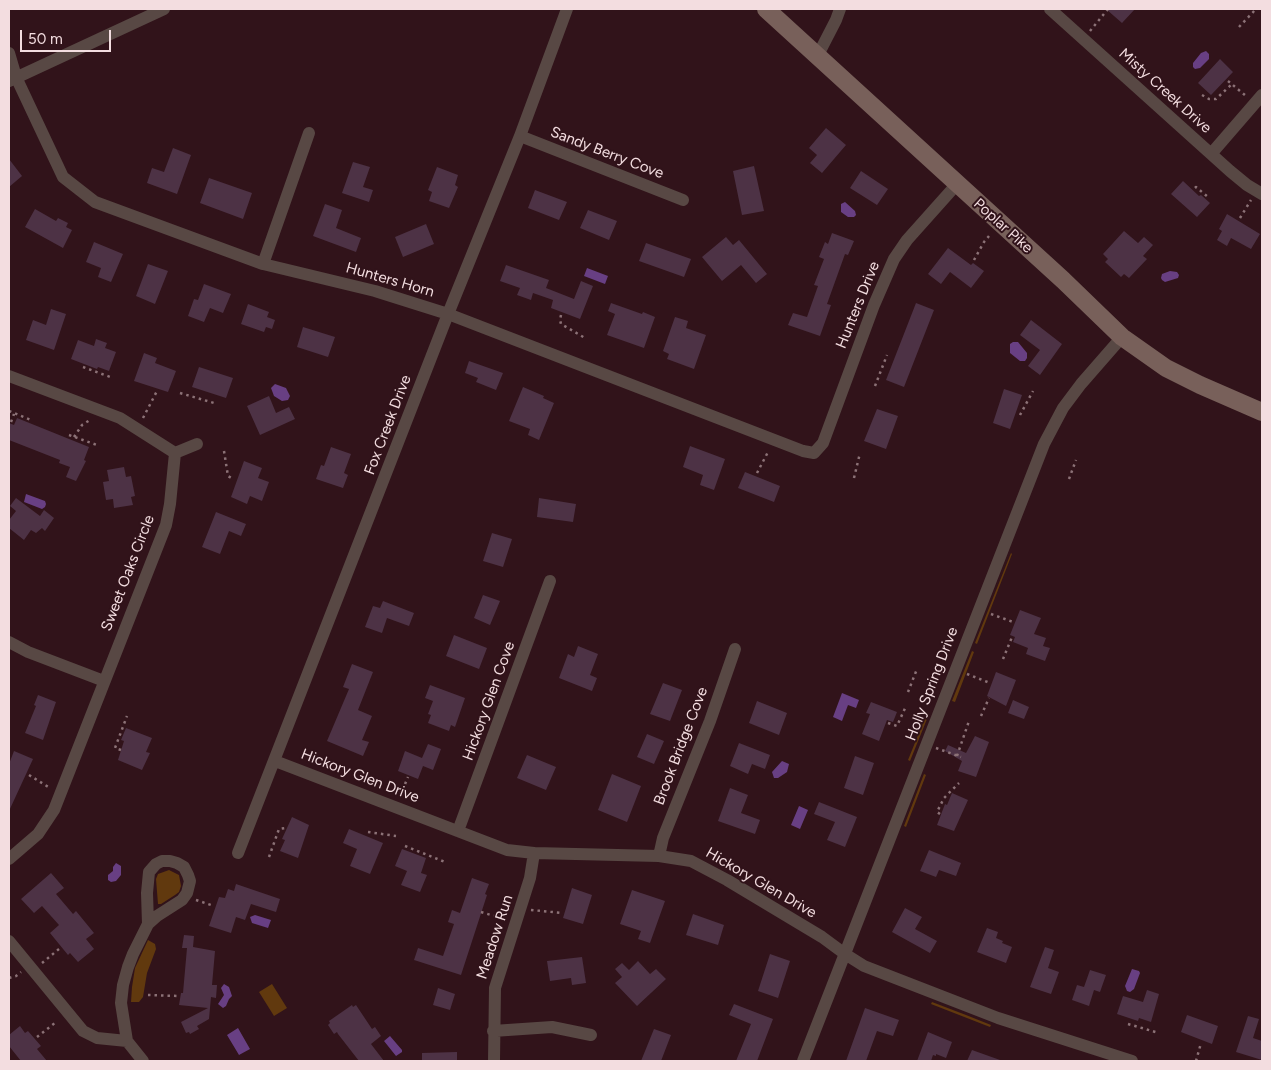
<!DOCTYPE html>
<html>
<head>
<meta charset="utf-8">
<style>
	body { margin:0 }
	#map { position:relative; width:1271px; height:1070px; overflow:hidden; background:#31131a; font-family:Figtree,sans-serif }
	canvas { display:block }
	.frame { position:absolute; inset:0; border:10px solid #f3dde0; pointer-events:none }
	.scale { position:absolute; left:20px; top:30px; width:91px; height:22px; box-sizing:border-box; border:2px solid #f3dde0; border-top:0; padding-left:6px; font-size:15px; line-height:18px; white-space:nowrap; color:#f3dde0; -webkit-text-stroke:4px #31131a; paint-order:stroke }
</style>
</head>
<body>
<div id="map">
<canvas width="1271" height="1070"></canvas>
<div class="frame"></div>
<div class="scale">50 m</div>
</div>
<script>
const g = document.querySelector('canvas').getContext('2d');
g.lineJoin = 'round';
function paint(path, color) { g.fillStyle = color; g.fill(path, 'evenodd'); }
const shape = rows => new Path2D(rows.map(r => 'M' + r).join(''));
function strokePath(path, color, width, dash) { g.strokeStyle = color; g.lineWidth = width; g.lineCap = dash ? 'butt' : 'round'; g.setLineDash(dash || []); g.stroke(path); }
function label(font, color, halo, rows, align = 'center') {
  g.font = font + ' Figtree,sans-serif'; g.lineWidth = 4; g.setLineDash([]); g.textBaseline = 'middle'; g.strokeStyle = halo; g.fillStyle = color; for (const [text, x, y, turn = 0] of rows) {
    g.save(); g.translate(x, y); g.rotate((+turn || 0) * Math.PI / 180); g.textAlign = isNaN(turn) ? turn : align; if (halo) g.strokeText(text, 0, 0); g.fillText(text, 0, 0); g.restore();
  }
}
paint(shape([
	[1011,553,1012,554,977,644,975,643],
	[972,651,974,652,955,702,952,701],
	[925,718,927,719,910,761,908,760],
	[924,774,926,775,906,827,904,826],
	[169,870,179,875,181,886,179,892,175,895,161,904,158,904,156,879,158,874],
	[148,940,155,944,156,949,147,973,143,997,139,1002,131,1002,132,987,135,968],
	[272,984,287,1008,274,1016,259,992],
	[932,1002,966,1015,991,1025,990,1027,931,1004]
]), '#61390e');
paint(shape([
	[1206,51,1209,54,1209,59,1200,68,1195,69,1193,67,1193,63,1201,53],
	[845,202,855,211,856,215,854,217,848,217,841,212,841,204],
	[587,268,608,276,605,284,584,276],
	[1170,271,1177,272,1179,275,1178,278,1165,282,1162,280,1161,278,1162,274],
	[1013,342,1018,342,1027,353,1027,358,1025,361,1020,361,1010,353,1010,344],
	[275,384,286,388,290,396,288,400,282,401,274,396,271,388],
	[26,494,45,501,46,504,45,507,42,509,24,502],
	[842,693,859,700,856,708,848,705,842,721,833,717],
	[782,761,789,764,787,772,778,778,774,778,772,772],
	[799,806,808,810,800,829,791,825],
	[116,863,121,866,121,875,116,881,111,882,108,880,108,875,113,871,113,867],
	[255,915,271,920,268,928,252,923,250,917],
	[1132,969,1139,971,1140,973,1134,989,1130,992,1127,991,1125,986],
	[224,984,229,987,232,996,229,999,226,1006,223,1008,218,1004,224,995,221,988],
	[238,1028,250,1049,239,1055,227,1035],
	[390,1036,402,1050,402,1052,396,1056,384,1041]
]), '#683f83');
paint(shape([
	[1106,9,1135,9,1122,23],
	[1220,59,1233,72,1211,95,1198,83],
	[826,128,846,145,822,173,810,163,817,155,809,148],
	[173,148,191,155,177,194,147,183,152,168,164,172],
	[9,159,22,176,9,187],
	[353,162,370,167,363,187,373,190,369,202,342,193],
	[754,166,764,211,742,215,733,171],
	[437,167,458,175,455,185,458,187,449,208,429,201,432,192,428,190],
	[861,171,888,189,877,205,850,188],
	[209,178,252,193,243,219,200,203],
	[1183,181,1199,196,1201,195,1210,203,1197,217,1171,194],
	[535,190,567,202,559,220,528,208],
	[325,204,342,210,336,228,361,238,356,252,313,236],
	[35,209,56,221,58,218,68,223,66,227,72,230,63,248,25,227],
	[588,210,617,221,609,240,580,228],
	[1227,214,1260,234,1251,249,1231,238,1227,246,1217,240,1222,231,1219,229],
	[426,224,434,244,403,257,395,237],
	[1124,231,1138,243,1144,237,1153,245,1143,256,1147,259,1129,278,1124,274,1121,277,1105,262,1108,259,1103,254],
	[832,233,854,241,848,255,845,254,827,304,831,305,820,336,788,325,793,313,807,317,818,286,814,285,824,259,819,257,825,242,828,244],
	[726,237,733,245,739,240,767,274,756,283,741,265,722,281,702,257],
	[94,242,123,254,111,282,98,277,101,268,86,262],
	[646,243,691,259,684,277,639,261],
	[948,248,971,265,973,263,984,271,971,288,950,272,941,284,928,274],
	[148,264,168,271,155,304,136,296],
	[506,265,549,280,546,288,574,299,581,281,593,286,580,319,551,308,553,300,533,293,531,300,517,295,520,288,500,281],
	[204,284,231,294,223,313,210,308,204,322,188,316,194,299,198,300],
	[611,303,642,314,643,312,655,317,644,348,607,335,615,314,608,311],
	[916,303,934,310,904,387,886,380],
	[248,304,269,312,267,317,275,320,272,329,266,327,264,332,241,324],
	[51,309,66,314,54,350,26,340,33,320,46,325],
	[675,317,688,321,686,328,706,335,694,369,667,359,669,354,663,351],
	[1031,320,1062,344,1040,375,1028,366,1040,350,1020,335],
	[303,327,335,337,328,357,297,347],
	[96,339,107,343,105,348,116,352,109,371,98,367,97,369,71,359,78,340,94,346],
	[144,353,157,358,155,363,176,371,168,392,134,381],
	[469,361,503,373,496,390,476,382,478,378,465,373],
	[199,367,233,378,226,398,192,387],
	[523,387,544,396,543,398,554,403,539,440,528,435,530,429,509,421],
	[1004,389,1022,395,1010,429,993,423],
	[269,396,276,413,289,407,295,419,260,435,247,406],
	[877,409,898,416,886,449,864,441],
	[17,418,89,447,84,460,86,461,76,481,66,477,70,467,59,463,60,460,9,440,9,423,14,425],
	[690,446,725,459,714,490,700,485,703,475,683,467],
	[331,447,351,454,344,473,348,475,343,488,316,479,321,465,324,466],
	[244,461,262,468,258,478,269,482,262,501,250,496,247,504,231,497],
	[124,467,126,477,131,476,135,496,131,497,133,505,114,508,113,499,106,500,103,482,109,481,107,470],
	[745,472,780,486,774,502,738,488],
	[16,498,40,516,44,510,54,518,45,531,42,528,36,533,31,530,24,540,9,528,9,520,16,511,10,506],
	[539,498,576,504,573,522,537,517],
	[216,512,246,524,241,536,229,531,220,554,202,547],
	[492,533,512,539,503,567,483,561],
	[483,595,500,601,490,625,474,618],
	[383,601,414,613,409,626,387,618,382,633,365,627,373,606,380,608],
	[1020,610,1041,618,1034,634,1046,638,1043,646,1050,648,1045,661,1026,654,1028,648,1013,642,1015,637,1010,635],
	[454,635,487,648,479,669,446,656],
	[578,646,598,654,590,675,597,678,592,691,559,678,568,654,574,657],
	[352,664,373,672,358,710,372,716,362,740,369,742,363,756,327,741,349,689,343,687],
	[996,672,1016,680,1006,706,987,696],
	[663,683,682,690,670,721,650,714],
	[430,685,465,698,455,727,451,725,449,731,428,723,431,715,428,714,433,701,425,698],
	[38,695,56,702,43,740,25,733,36,706,34,705],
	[1013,700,1029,707,1024,719,1008,713],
	[757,701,787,713,779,735,749,723],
	[871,702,897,712,893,722,887,720,879,741,862,734,870,714,866,713],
	[126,728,152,738,146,752,150,753,142,770,118,760,124,741,121,740],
	[647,734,664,741,654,764,637,757],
	[975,736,989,742,976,777,958,771,962,761,945,751,948,745,966,753],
	[739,743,770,755,765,769,752,764,748,774,730,766],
	[428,744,441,749,433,770,423,766,418,779,398,771,405,751,422,758],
	[14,751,33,759,9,811,9,764],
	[527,755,556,767,546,790,517,778],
	[855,756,874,763,863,795,844,788],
	[612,774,641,786,627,822,598,810],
	[730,788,748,795,741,813,760,820,755,834,718,821],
	[952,793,968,800,954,831,937,825,945,804,947,805],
	[819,802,857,817,845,847,827,840,835,822,814,814],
	[292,817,309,825,298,858,280,851,285,840,282,839],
	[349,829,383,843,370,874,350,866,357,849,343,843],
	[402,849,426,858,421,873,427,875,420,892,401,885,407,871,395,866],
	[929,850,961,863,956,876,939,870,936,877,920,871],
	[51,873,64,888,56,894,73,914,76,911,94,933,86,939,94,949,78,962,70,953,68,955,50,933,59,925,42,906,34,913,21,899],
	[472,878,489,884,485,894,487,895,461,975,414,960,418,948,443,956,454,924,448,922,452,910,460,913],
	[236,884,280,899,276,912,251,904,245,920,236,917,231,933,209,926,219,897,225,898,228,889,234,891],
	[572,888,592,895,583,924,563,918],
	[632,890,665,901,650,943,638,939,641,931,620,924],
	[905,908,922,917,915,929,937,941,930,953,892,932],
	[693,914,724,925,718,945,686,935],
	[987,928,998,932,996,938,1003,941,1002,943,1012,947,1006,963,977,952],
	[184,935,194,936,193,947,215,951,212,985,217,985,216,998,211,997,209,1019,197,1026,199,1029,190,1034,189,1032,186,1033,181,1022,208,1008,179,1005,181,993,183,993,187,948,182,948],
	[1045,947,1054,950,1048,968,1059,972,1051,994,1030,987],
	[770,954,790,961,778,998,758,991],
	[582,957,586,983,572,985,571,978,550,981,547,961],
	[638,961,650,974,656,969,666,979,637,1006,615,983,622,977,615,969,622,963,629,970],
	[1090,970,1106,975,1100,992,1094,990,1089,1006,1072,1000,1077,985,1084,987],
	[438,988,455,994,450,1010,433,1005],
	[1147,990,1159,994,1151,1022,1139,1018,1138,1021,1117,1014,1123,996,1143,1002],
	[734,1004,773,1019,757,1061,736,1061,751,1024,729,1015],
	[352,1005,353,1007,356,1005,372,1029,375,1027,381,1036,371,1044,384,1061,359,1061,338,1034,337,1032,334,1034,328,1025,330,1023,329,1021],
	[865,1008,899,1020,893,1036,877,1031,866,1061,846,1061],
	[1187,1015,1218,1026,1212,1044,1181,1032],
	[1248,1016,1259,1019,1253,1038,1262,1041,1262,1060,1236,1052],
	[20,1026,25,1033,28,1031,41,1046,37,1049,47,1061,21,1061,9,1046,9,1035],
	[654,1029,671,1035,661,1061,641,1061],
	[928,1032,952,1042,946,1058,936,1054,936,1056,933,1055,931,1061,917,1061],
	[972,1050,1000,1060,1000,1061,967,1061],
	[457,1052,457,1061,422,1061,422,1053]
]), '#4d3245');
strokePath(shape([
	[1239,27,1256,9],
	[1090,31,1108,9],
	[1228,81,1246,96],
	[1202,95,1209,99,1216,99,1232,84],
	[1195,188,1196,187,1208,197],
	[1240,218,1251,200],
	[974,260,984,242,989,236],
	[561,315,560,320,561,324,585,338],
	[83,367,113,378],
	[875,386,887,355],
	[180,393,214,403],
	[9,411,31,420,31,421],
	[1020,415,1033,391],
	[143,418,157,391],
	[11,422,14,414],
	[69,435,97,445],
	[74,437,82,425,90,420],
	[224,451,228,476,233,479],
	[757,473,769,450],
	[854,478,860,453],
	[1069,479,1076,460],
	[991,614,1013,622],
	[1003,659,1012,637],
	[967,674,990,683],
	[908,692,917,669],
	[981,716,989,698],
	[888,723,897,726,906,706],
	[936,748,961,757],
	[121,750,115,748,127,716],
	[957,756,969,721],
	[29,775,50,788],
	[400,796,408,777],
	[940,814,937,812,944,798,959,783],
	[368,832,396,836],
	[405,846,445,862],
	[269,857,279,829,286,828],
	[196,900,214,906],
	[531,910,562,913],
	[481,912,504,919],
	[42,963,59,949],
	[9,978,16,976,21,972],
	[148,995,178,996],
	[1128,1024,1159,1033],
	[37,1037,56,1022],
	[1196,1061,1201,1043]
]), '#8c7277', 2.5, [2.5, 4]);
strokePath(shape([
	[1050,9,1230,171,1247,185,1262,194],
	[9,53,16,77,63,177,95,202,263,264,375,291,448,314,803,451,814,453,823,443,874,305,894,259,907,240,957,184],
	[818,55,836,20,840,9],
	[9,81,164,9],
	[520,136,683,200],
	[1211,154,1262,95],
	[263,264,309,133],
	[9,376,120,418,175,453,170,504,166,525,54,810,38,834,9,859],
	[175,453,197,444],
	[9,642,28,652,104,681],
	[275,761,507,850,534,853,659,856,691,861,727,880,822,937,845,954,864,966,998,1018,1132,1061],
	[458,831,550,581],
	[238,853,448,314,520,136,567,9],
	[659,856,663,838,710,721,735,649],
	[9,941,83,1031,97,1038,127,1041,143,1061],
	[493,1031,552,1027,591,1035],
	[127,1041,121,1003,123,985,128,967,133,954,148,924,157,916,182,900,187,893,190,881,188,875,184,867,177,863,170,861,162,861,156,864,149,872,147,893,148,924],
	[494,1061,495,988,530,878,534,853],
	[803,1061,1044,444,1063,408,1081,384,1122,337]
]), '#584844', 12);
strokePath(shape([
	[766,9,1063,280,1122,337,1166,368,1200,385,1262,412]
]), '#78605a', 18);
label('15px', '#f3dde0', '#31131a', [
	["Misty Creek Drive",1165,91,42],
	["Sandy Berry Cove",607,153,21],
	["Poplar Pike",1003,226,42],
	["Hunters Horn",390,280,16],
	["Hunters Drive",858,305,-68],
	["Fox Creek Drive",388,425,-69],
	["Sweet Oaks Circle",128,573,-69],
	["Holly Spring Drive",932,684,-69],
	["Hickory Glen Cove",489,701,-70],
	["Brook Bridge Cove",681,746,-69],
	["Hickory Glen Drive",360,776,21],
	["Hickory Glen Drive",761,883,30],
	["Meadow Run",495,937,-72]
]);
</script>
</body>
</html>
